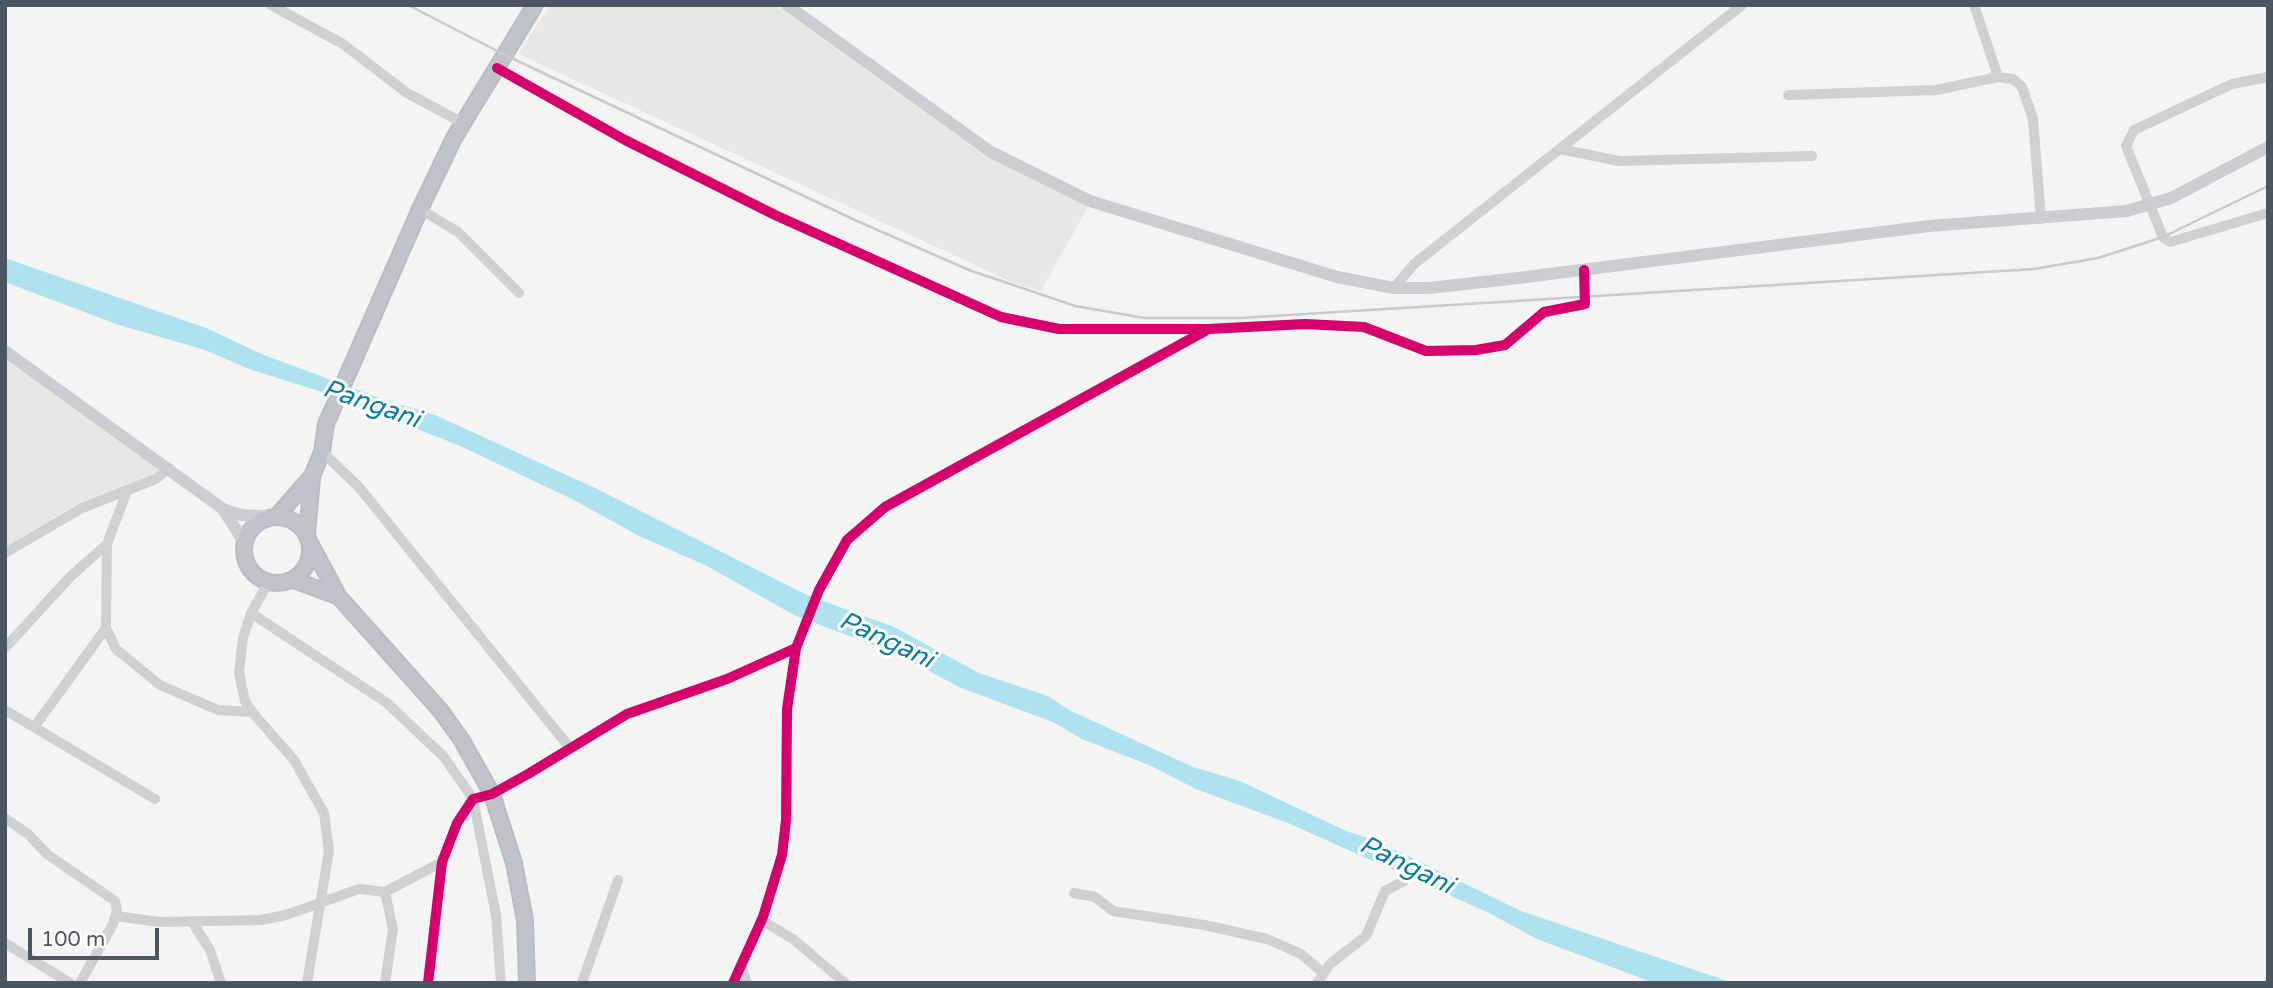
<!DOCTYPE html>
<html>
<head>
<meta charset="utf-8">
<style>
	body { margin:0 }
	#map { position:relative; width:2273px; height:988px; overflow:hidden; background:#f4f4f4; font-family:"Varela Round",sans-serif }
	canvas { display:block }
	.frame { position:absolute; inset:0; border:7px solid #4a5661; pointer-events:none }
	.scale { position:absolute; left:28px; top:928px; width:131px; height:32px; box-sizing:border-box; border:4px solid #4a5661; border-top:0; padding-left:9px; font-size:21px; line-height:24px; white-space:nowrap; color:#4a5661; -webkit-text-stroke:5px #fff; paint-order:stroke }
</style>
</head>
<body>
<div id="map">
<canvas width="2273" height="988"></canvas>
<div class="frame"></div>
<div class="scale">100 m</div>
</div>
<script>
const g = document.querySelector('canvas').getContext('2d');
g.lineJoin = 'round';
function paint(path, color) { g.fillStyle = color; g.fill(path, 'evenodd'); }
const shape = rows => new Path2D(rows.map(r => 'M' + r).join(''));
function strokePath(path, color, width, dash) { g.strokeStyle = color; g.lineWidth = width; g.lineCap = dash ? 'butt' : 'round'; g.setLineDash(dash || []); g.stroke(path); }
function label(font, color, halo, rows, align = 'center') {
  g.font = font + ' "Varela Round",sans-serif'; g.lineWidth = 6; g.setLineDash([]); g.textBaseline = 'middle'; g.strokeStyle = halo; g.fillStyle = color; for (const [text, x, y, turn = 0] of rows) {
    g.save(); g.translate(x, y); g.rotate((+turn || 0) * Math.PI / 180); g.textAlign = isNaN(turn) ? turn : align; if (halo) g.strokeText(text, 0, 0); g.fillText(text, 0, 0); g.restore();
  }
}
paint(shape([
	[550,5,776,5,987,157,1088,207,1041,291,1014,283,518,54],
	[5,359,35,379,160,469,154,475,80,503,5,547]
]), '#e8e7e3');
paint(shape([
	[5,258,206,328,264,355,388,401,435,415,595,488,807,595,894,627,979,673,1048,696,1069,710,1193,767,1240,781,1346,831,1377,841,1521,911,1733,983,1654,983,1537,939,1489,913,1288,823,1196,789,1149,765,1082,739,1053,722,961,688,897,654,794,615,707,566,639,536,574,500,458,445,319,391,249,369,205,350,119,325,5,282]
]), '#aee2f0');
const highway = shape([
	[277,516,312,476,322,452,326,424,420,209,454,138,535,5],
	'244 550a33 33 0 1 1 66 0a33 33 0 1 1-66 0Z',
	[307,534,312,478],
	[310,543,339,597,440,710,461,739,492,794,514,863,525,920,527,983],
	[294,580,337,596]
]);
strokePath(highway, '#b9bec3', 18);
strokePath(shape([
	[271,5,343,44,407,93,463,123],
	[1974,5,1998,77],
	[497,68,625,140,775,215,1001,317,1059,329,1208,329,1305,324,1364,327,1426,351,1476,350,1505,345,1544,312,1585,304,1584,270],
	[2268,77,2232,84,2134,130,2126,146,2163,237,2170,242,2268,213],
	[1788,95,1936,90,1998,77,2013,79,2022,87,2033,119,2041,219],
	[1560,149,1619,161,1812,156],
	[420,209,458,232,519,293],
	[1394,288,1414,264,1742,5],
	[322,452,358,486,570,748],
	[127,491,107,544,106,628,116,649,160,685,218,710,252,712],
	[5,553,82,508,156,479,169,468],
	[268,583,251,613,243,638,239,673,245,701,252,712,294,760,324,813,329,851,307,983],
	[251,613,387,703,444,757,473,799,496,915,501,983],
	[5,648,70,577,107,544],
	[5,710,155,799],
	[35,726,106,628],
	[5,818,28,834,47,854,115,901,117,910,113,924,80,983],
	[385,892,442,862],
	[1074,893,1095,897,1113,911,1204,925,1267,939,1301,954,1322,972],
	[116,916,159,922,261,920,286,915,359,889,385,892,393,929,385,983],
	[761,920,793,939,845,983],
	[193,923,210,950,221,983],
	[5,943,70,983],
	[741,965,747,983],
	[428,983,442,862,457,823,473,799,492,794,528,774,627,714,727,679,796,648],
	[582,983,618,880],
	[733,983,763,917,782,855,786,820,787,709,796,648,819,590,847,540,885,507,1204,331],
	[1317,983,1330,964,1366,936,1385,891,1404,881]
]), '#ced0d2', 10);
strokePath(shape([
	[787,5,991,152,1090,201,1337,277,1394,288,1429,288,1510,279,1929,226,2127,211,2171,198,2268,147],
	[5,351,223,509,241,515,271,517],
	[223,509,244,542]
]), '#caced1', 12);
strokePath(highway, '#bec4c9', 14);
strokePath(shape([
	[408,5,505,55,857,221,969,270,1075,306,1145,318,1240,318,2034,269,2098,258,2163,237,2268,186]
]), '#c9cacc', 2.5);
strokePath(shape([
	[497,68,625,140,775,215,1001,317,1059,329,1208,329,1305,324,1364,327,1426,351,1476,350,1505,345,1544,312,1585,304,1584,270],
	[428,983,442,862,457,823,473,799,492,794,528,774,627,714,727,679,796,648],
	[733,983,763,917,782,855,786,820,787,709,796,648,819,590,847,540,885,507,1205,331]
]), '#d6006c', 10);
label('italic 26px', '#0c7c9b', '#fff', [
	["Pangani",371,405,19],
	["Pangani",886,641,25],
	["Pangani",1406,866,26]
]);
</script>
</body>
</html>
